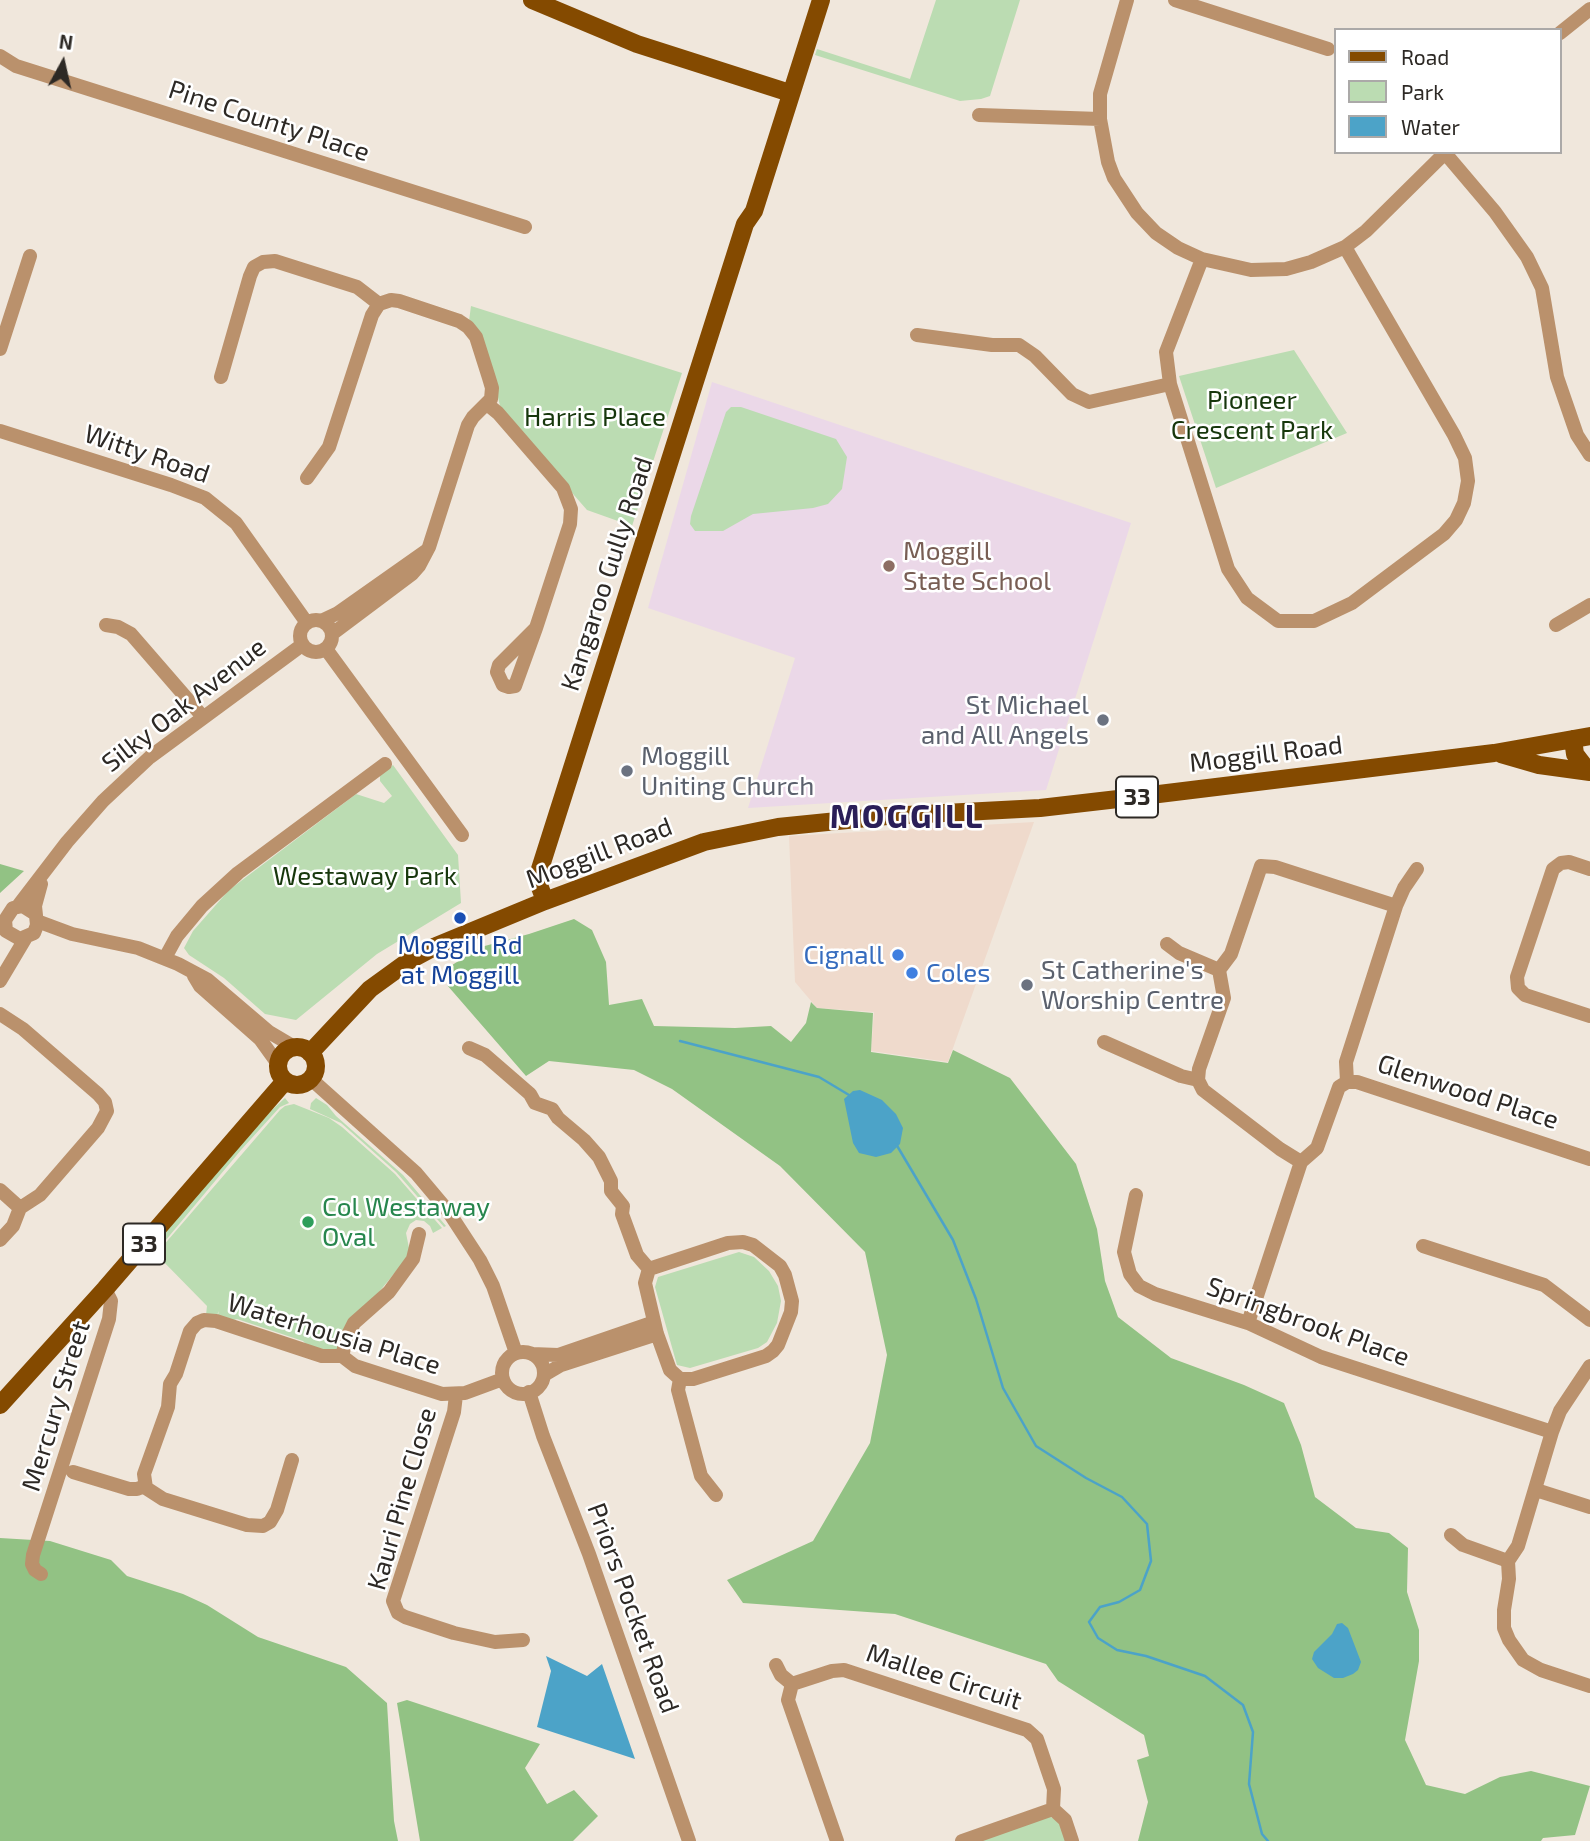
<!DOCTYPE html>
<html>
<head>
<meta charset="utf-8">
<style>
	body { margin:0 }
	#map { position:relative; width:1590px; height:1841px; overflow:hidden; background:#f0e7dc; font-family:"Exo 2",sans-serif }
	canvas { display:block }
	.legend { position:absolute; left:1334px; top:28px; width:228px; height:126px; box-sizing:border-box; background:#fff; border:2px solid #aba9a8; margin:0; padding:9px 12px; list-style:none; font-size:21px; color:#2d2925 }
	.legend li { display:flex; align-items:center; gap:14px; height:35px }
	.legend b { width:35px; border:2px solid #aba9a8 }
	.north { position:absolute; left:28px; top:28px; width:70px; height:70px; -webkit-text-stroke:5px #fff; paint-order:stroke; rotate:8deg; font-size:19px; font-weight:700; line-height:28px; text-align:center; color:#2d2925 }
	.north::after { content:''; display:block; margin:auto; width:24px; height:32px; background:#2d2925; clip-path:polygon(50% 0,100% 100%,50% 72%,0 100%) }
</style>
</head>
<body>
<div id="map">
<canvas width="1590" height="1841"></canvas>
<ul class="legend">
<li><b style="height:9px;background:#844a00"></b>Road</li>
<li><b style="height:19px;background:#bbdcb2"></b>Park</li>
<li><b style="height:19px;background:#4ca3c8"></b>Water</li>
</ul>
<div class="north">N</div>
</div>
<script>
const g = document.querySelector('canvas').getContext('2d');
g.lineJoin = 'round';
function paint(path, color) { g.fillStyle = color; g.fill(path, 'evenodd'); }
const shape = rows => new Path2D(rows.map(r => 'M' + r).join(''));
function strokePath(path, color, width, dash) { g.strokeStyle = color; g.lineWidth = width; g.lineCap = dash ? 'butt' : 'round'; g.setLineDash(dash || []); g.stroke(path); }
function label(font, color, halo, rows, align = 'center') {
  g.font = font + ' "Exo 2",sans-serif'; g.lineWidth = 5; g.setLineDash([]); g.textBaseline = 'middle'; g.strokeStyle = halo; g.fillStyle = color; for (const [text, x, y, turn = 0] of rows) {
    g.save(); g.translate(x, y); g.rotate((+turn || 0) * Math.PI / 180); g.textAlign = isNaN(turn) ? turn : align; if (halo) g.strokeText(text, 0, 0); g.fillText(text, 0, 0); g.restore();
  }
}
paint(shape([
	[1034,822,948,1062,871,1051,874,1012,817,1008,795,982,789,836]
]), '#efdacc');
paint(shape([
	[712,382,1131,523,1046,790,748,808,795,658,648,608]
]), '#ebd8e8');
paint(shape([
	[936,0,1020,0,990,96,981,99,960,101,815,55,817,49,910,79],
	[471,306,682,373,632,526,587,510,546,463,500,406,494,380,469,321],
	[1294,350,1347,433,1216,488,1179,376],
	[731,407,741,407,836,439,847,457,842,489,828,504,813,508,753,514,723,531,695,531,690,524,691,516,726,412],
	[393,765,458,855,461,903,377,954,296,1020,265,1014,224,978,189,955,184,948,193,931,229,890,356,794,384,803,392,796,380,781,380,775],
	[285,1098,289,1103,280,1107,241,1150,155,1253,149,1248,262,1119],
	[316,1098,327,1105,336,1116,403,1175,446,1226,444,1227,396,1172,341,1123,310,1109,311,1103],
	[294,1104,329,1118,342,1127,395,1174,442,1228,433,1233,430,1226,424,1221,416,1220,410,1224,406,1233,409,1248,407,1258,341,1338,334,1336,342,1342,335,1352,307,1345,303,1341,237,1319,230,1321,218,1315,219,1311,217,1315,206,1315,207,1306,156,1254,280,1110,285,1106],
	[739,1252,754,1257,769,1271,778,1286,781,1301,777,1323,767,1342,758,1348,690,1368,677,1365,655,1287,658,1277],
	[1049,1816,1060,1822,1068,1841,975,1841]
]), '#bbdcb2');
paint(shape([
	[0,864,24,871,0,893],
	[574,919,592,930,606,962,609,1005,642,999,654,1026,735,1028,771,1026,791,1042,806,1023,811,1002,817,1008,873,1013,871,1052,948,1063,953,1050,1010,1078,1076,1164,1097,1229,1105,1281,1118,1317,1171,1358,1244,1385,1284,1403,1301,1445,1315,1497,1356,1528,1389,1533,1408,1548,1407,1592,1419,1630,1419,1661,1405,1740,1426,1785,1465,1794,1500,1777,1531,1771,1590,1786,1575,1835,1543,1838,1541,1841,1138,1841,1148,1802,1137,1760,1149,1756,1144,1735,1058,1681,1046,1664,895,1614,743,1603,727,1580,813,1541,870,1443,887,1355,865,1252,780,1166,672,1089,634,1070,549,1061,526,1076,447,985,449,967,481,947,529,934],
	[0,1538,50,1541,111,1560,127,1576,183,1594,207,1605,258,1637,346,1667,387,1703,394,1821,398,1841,0,1841],
	[407,1700,540,1744,525,1768,547,1804,574,1790,598,1816,573,1841,420,1841,397,1703]
]), '#92c284');
paint(shape([
	[860,1090,882,1100,896,1114,903,1128,900,1144,891,1153,876,1157,859,1153,853,1143,844,1099,853,1091],
	[1342,1623,1348,1628,1361,1662,1358,1670,1353,1674,1343,1678,1334,1678,1318,1668,1312,1659,1314,1652,1332,1634,1337,1624],
	[546,1656,587,1676,602,1664,635,1759,537,1727,551,1671]
]), '#4ca3c8');
strokePath(shape([
	[680,1041,819,1077,849,1095],
	[896,1144,953,1240,976,1299,1003,1388,1036,1446,1086,1478,1122,1497,1147,1524,1151,1561,1140,1590,1119,1602,1100,1607,1089,1622,1098,1638,1117,1650,1146,1656,1205,1676,1243,1705,1253,1732,1249,1784,1262,1834,1268,1841]
]), '#4ca3c8', 2.5);
strokePath(shape([
	[1127,0,1100,94,1100,119,1108,162,1114,178,1137,213,1156,233,1178,248,1202,259,1251,270,1286,269,1311,262,1345,247,1366,231,1446,152],
	[1175,0,1328,49],
	[1560,33,1590,9],
	[0,56,16,66,525,227],
	[979,115,1100,119],
	[1445,153,1495,212,1527,257,1542,288,1557,377,1577,435,1590,455],
	[1202,259,1166,352,1170,384,1228,569,1247,598,1278,621,1314,621,1352,603,1444,534,1456,520,1464,503,1468,481,1465,458,1454,435,1345,247],
	[917,335,992,345,1019,345,1035,356,1072,394,1089,402,1170,384],
	[0,349,30,256],
	[221,377,250,276,254,267,263,262,275,261,357,287,379,304],
	[487,404,498,413,563,488,571,509,570,524,536,628],
	[0,431,171,485,205,498,236,523,307,623],
	[307,478,329,447,372,315,379,304,391,300,399,301,459,321,468,327,476,337,489,378,492,388,491,399,473,417,468,425,429,547,419,566,412,574,332,634],
	'300 636a16 16 0 1 1 32 0a16 16 0 1 1-32 0Z',
	[321,621,338,613,426,551],
	[106,625,118,627,131,634,203,717],
	[1556,625,1590,605],
	[536,628,515,686,509,687,503,685,497,672,499,665,536,628],
	[326,649,462,835],
	[1590,869,1569,862,1561,863,1553,869,1517,977,1518,988,1525,995,1590,1016],
	[18,906,67,842,103,801,150,757,302,645],
	[1396,906,1275,867,1261,866,1231,954,1219,970,1224,998,1199,1069,1198,1080,1203,1090,1280,1149,1301,1162,1317,1148,1339,1087,1347,1082,1357,1082,1590,1159],
	[34,913,23,906,13,908,5,920,6,931,20,939,34,933,37,925,35,906,41,884],
	[37,921,72,934,138,948,178,964,208,980,269,1032,296,1048],
	[1167,944,1179,953,1219,970],
	[165,958,177,936,202,906,238,873,385,764],
	[194,976,200,986,260,1039,278,1064],
	[0,981,25,939],
	[0,1014,23,1029,98,1094,105,1102,107,1111,98,1128,40,1195,20,1208,13,1226,0,1240],
	[1104,1042,1181,1076,1198,1080],
	[469,1048,485,1055,530,1094,535,1103,552,1109,558,1118,584,1140,599,1157,611,1181,611,1191,623,1206,622,1214,637,1255,649,1269,645,1283,657,1334,670,1370,680,1379,678,1390,701,1476,716,1495],
	[311,1079,416,1173,448,1211,480,1260,493,1286,516,1353],
	[1347,1082,1346,1062,1396,906,1404,888,1417,869],
	[0,1190,20,1208],
	[1136,1195,1124,1252,1130,1274,1139,1286,1155,1294,1248,1323,1321,1357,1552,1432],
	[1423,1246,1544,1285,1590,1320],
	[649,1269,728,1243,743,1242,753,1245,780,1266,785,1275,792,1301,791,1312,778,1345,773,1351,766,1356,693,1379,680,1379],
	[1248,1323,1301,1162],
	'502 1373a21 21 0 1 1 42 0a21 21 0 1 1-42 0Z',
	[532,1354,558,1355,654,1322],
	[342,1356,347,1337,354,1323,389,1292,413,1259,419,1234],
	[1590,1366,1560,1411,1552,1432,1518,1546,1508,1561,1509,1579,1504,1610,1504,1628,1509,1640,1523,1660,1541,1670,1590,1686],
	[544,1375,561,1365,657,1334],
	[529,1392,543,1436,589,1554,689,1841],
	[456,1395,454,1412,393,1601,398,1613,405,1617,454,1633,495,1642,523,1640],
	[292,1460,277,1510,270,1522,263,1526,247,1525,163,1499,146,1488,144,1474,168,1407,170,1384,176,1374,190,1331,197,1323,204,1320,216,1321,322,1356,342,1356,355,1366,442,1394,465,1393,503,1379],
	[73,1472,129,1489,137,1489,145,1486],
	[1536,1490,1590,1507],
	[1451,1535,1463,1545,1508,1561],
	[41,1574,35,1570,32,1564,33,1555,109,1319,111,1301,105,1289],
	[776,1665,781,1675,792,1684],
	[1053,1809,1065,1820,1072,1841],
	[837,1841,788,1700,792,1684,832,1671,844,1670,1027,1730,1037,1739,1054,1789,1053,1809],
	[962,1841,1053,1809]
]), '#ba916c', 14);
strokePath(shape([
	[532,0,637,44,790,93],
	[1573,739,1575,754,1589,772],
	[1501,754,1539,765,1590,772],
	[545,901,538,882,540,869,745,224,754,211,821,0],
	'278 1066a19 19 0 1 1 38 0a19 19 0 1 1-38 0Z',
	[310,1053,370,989,410,960,436,946,545,901,704,842,778,827,887,816,1040,808,1118,799,1494,753,1590,736],
	[0,1405,105,1289,285,1081]
]), '#844a00', 18);
for (const [x, y, r, color] of [
	[889,566,7,"#8d6e63"],
	[1103,720,7,"#6b7280"],
	[627,771,7,"#6b7280"],
	[460,918,7,"#1a4fb4"],
	[898,955,7,"#3f7fe0"],
	[912,973,7,"#3f7fe0"],
	[1027,985,7,"#6b7280"],
	[308,1222,7,"#2e9e5b"]
]) { const dot = new Path2D(); dot.arc(x, y, r, 0, 2 * Math.PI); g.fillStyle = color; g.fill(dot); strokePath(dot, '#fff', 2.5); }
for (const [x, y, w] of [
	[1137,797,42],
	[144,1244,42]
]) { const box = new Path2D(); box.roundRect(x - w / 2, y - 20.5, w, 41, 5); g.fillStyle = '#fff'; g.fill(box); strokePath(box, '#2d2925', 2); }
label('bold 24px', '#2d2925', null, [
	["33",1137,797],
	["33",144,1244]
]);
label('26px', '#2d2925', '#fff', [
	["Pine County Place",269,121,18],
	["Witty Road",147,454,19],
	["Kangaroo Gully Road",607,574,-72],
	["Silky Oak Avenue",184,705,-38],
	["Moggill Road",1266,754,-7],
	["Moggill Road",599,853,-21],
	["Glenwood Place",1468,1092,18],
	["Springbrook Place",1308,1322,20],
	["Waterhousia Place",334,1334,17],
	["Mercury Street",56,1406,-73],
	["Kauri Pine Close",402,1499,-74],
	["Priors Pocket Road",633,1608,70],
	["Mallee Circuit",944,1677,18]
]);
label('26px', '#17370c', '#fff', [
	["Pioneer",1252,400],
	["Crescent Park",1252,430],
	["Harris Place",595,417],
	["Westaway Park",365,876]
]);
label('26px', '#785e54', '#fff', [
	["Moggill",903,551],
	["State School",903,581]
], 'left');
label('26px', '#5b616d', '#fff', [
	["St Michael",1089,705,"right"],
	["and All Angels",1089,735,"right"],
	["Moggill",641,756],
	["Uniting Church",641,786],
	["St Catherine's",1041,970],
	["Worship Centre",1041,1000]
], 'left');
label('26px', '#164399', '#fff', [
	["Moggill Rd",460,945],
	["at Moggill",460,975]
]);
label('26px', '#366cbe', '#fff', [
	["Cignall",884,955],
	["Coles",926,973,"left"]
], 'right');
label('26px', '#27864d', '#fff', [
	["Col Westaway",322,1207],
	["Oval",322,1237]
], 'left');
g.letterSpacing = '2px';
label('bold 33px', '#2a1e58', '#fff', [
	["MOGGILL",907,817]
]);
g.letterSpacing = '0px';
</script>
</body>
</html>
